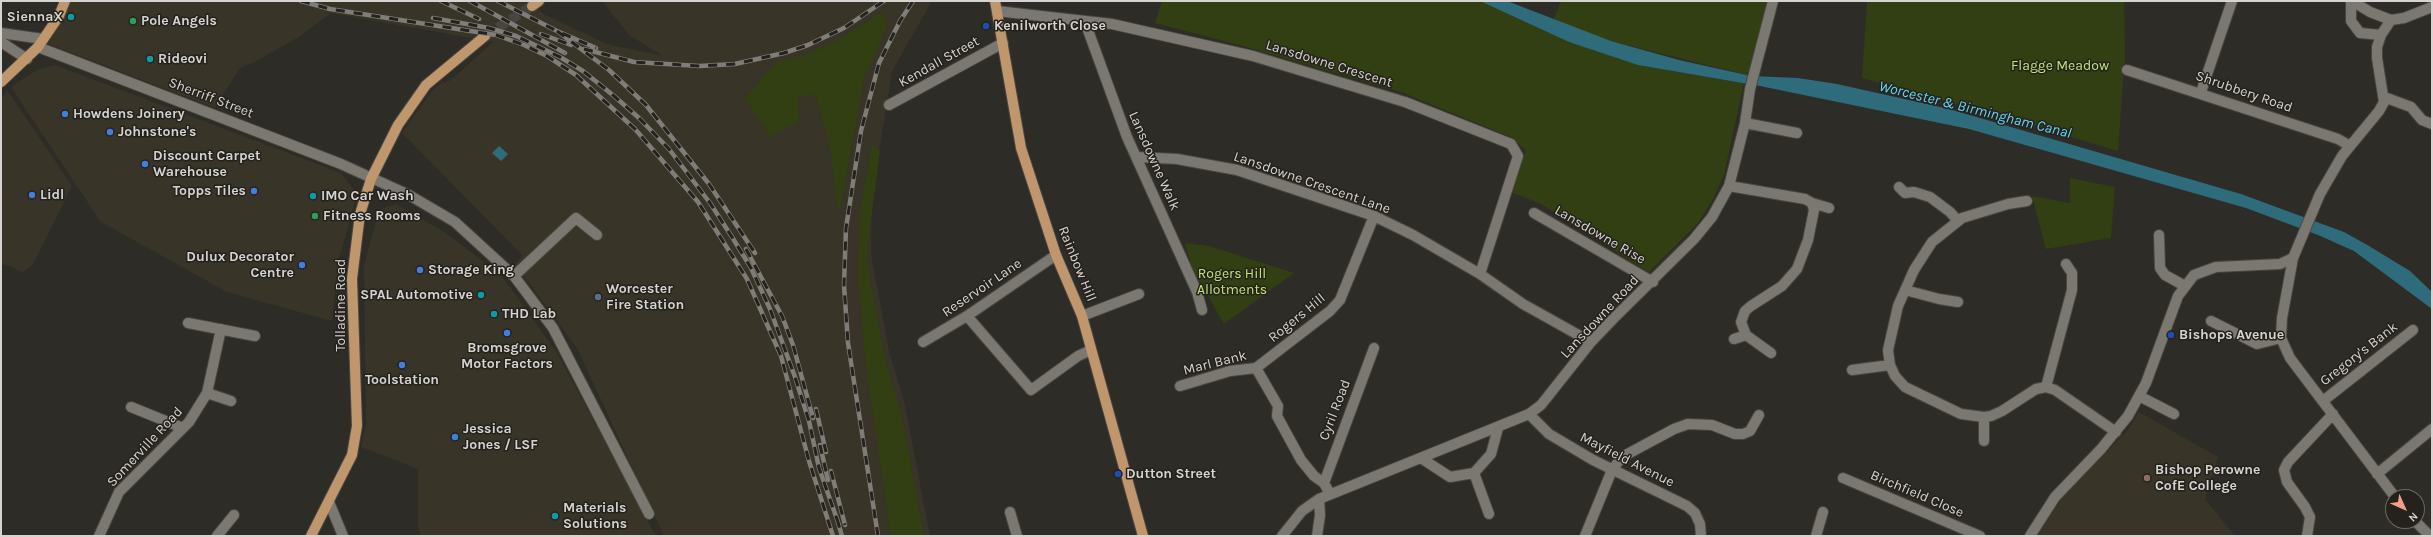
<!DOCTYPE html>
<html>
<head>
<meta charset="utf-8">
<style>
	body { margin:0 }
	#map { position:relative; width:2433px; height:537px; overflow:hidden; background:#2e2c26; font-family:Karla,sans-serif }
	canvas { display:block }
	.frame { position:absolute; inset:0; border:2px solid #d6d4d0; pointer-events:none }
	.north { position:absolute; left:2385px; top:489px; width:40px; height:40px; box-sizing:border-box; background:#25221d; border:1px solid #6c6965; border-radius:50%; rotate:135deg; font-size:11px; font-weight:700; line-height:16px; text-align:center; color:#d6d4d0 }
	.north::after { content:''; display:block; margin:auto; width:14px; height:18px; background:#f49e8a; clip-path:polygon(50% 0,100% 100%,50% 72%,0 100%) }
</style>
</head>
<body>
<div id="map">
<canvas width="2433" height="537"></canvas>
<div class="frame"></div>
<div class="north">N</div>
</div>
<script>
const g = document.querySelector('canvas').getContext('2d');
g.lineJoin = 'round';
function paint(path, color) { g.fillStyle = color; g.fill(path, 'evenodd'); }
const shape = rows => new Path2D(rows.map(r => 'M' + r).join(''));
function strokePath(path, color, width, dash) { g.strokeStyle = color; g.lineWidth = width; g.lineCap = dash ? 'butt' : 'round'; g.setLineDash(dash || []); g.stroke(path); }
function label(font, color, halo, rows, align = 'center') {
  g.font = font + ' Karla,sans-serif'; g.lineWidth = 3; g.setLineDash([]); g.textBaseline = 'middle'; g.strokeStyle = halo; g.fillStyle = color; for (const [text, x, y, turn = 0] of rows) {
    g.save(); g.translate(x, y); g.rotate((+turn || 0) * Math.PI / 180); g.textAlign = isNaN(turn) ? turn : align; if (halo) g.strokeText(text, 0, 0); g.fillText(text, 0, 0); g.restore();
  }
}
paint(shape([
	[67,1,532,1,543,14,607,44,663,56,629,35,602,1,932,1,892,71,872,195,871,254,889,351,905,405,930,536,664,536,577,348,515,264,523,256,402,133,431,92,443,81,444,83,451,80,493,42,331,13,297,38,258,60,240,68,215,108,49,44],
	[55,65,341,173,357,194,339,259,332,321,227,292,101,222,11,87,38,69],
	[7,90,72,186,33,264,23,272,1,263,1,98],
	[396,204,446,233,502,276,557,353,656,536,420,536,418,524,418,469,361,447,366,424,364,266,379,210],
	[2139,412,2218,457,2205,499,2235,536,2037,536,2062,498,2127,431]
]), '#383428');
paint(shape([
	[1162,1,1480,1,1569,42,1638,65,1744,83,1724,175,1713,199,1698,223,1649,272,1541,204,1511,192,1526,151,1513,138,1401,92,1243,46,1155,23],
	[1561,1,1771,1,1751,76,1611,41,1553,21],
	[1867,1,2124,1,2125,56,2118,151,2008,118,1862,78],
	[882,12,888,23,864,79,840,209,837,207,831,153,816,95,798,96,799,121,770,137,745,98,777,62,805,55,835,42],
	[872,144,880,151,866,257,885,359,902,417,924,536,891,536,867,374,858,280,859,217],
	[2070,178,2115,187,2111,238,2046,249,2032,196,2070,203],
	[1185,243,1209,246,1294,273,1224,324,1192,268]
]), '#313f12');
paint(shape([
	[1480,1,1507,1,1611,41,1679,60,1751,76,1798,78,1837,84,1949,109,2241,194,2344,232,2369,246,2410,271,2432,292,2432,309,2354,251,2318,235,2246,208,1969,129,1760,86,1638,65,1569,42],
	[499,146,508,154,501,161,492,153]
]), '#2e6c7b');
strokePath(shape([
	[485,36,532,6]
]), '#474540', 10, [10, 5]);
const minor = shape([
	[2351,1,2351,21,2360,33,2381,35],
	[2352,1,2370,12,2391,20],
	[997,11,1112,24,1253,56,1405,102,1511,144,1518,156,1480,274],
	[1085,22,1127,137,1197,292,1202,310],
	[1,33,43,39],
	[1,42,27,59],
	[38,47,341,164,409,195,455,222,514,276,553,328,649,514],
	[2127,70,2338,139,2350,146],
	[2201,92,2232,1],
	[2384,97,2411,107,2422,120,2432,124],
	[889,105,1003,43],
	[1745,123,1797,133],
	[1136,157,1177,159,1237,170,1374,216,1413,235,1480,274,1523,304,1591,342],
	[1729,186,1805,199,1812,203,1829,208],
	[1899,187,1905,193,1914,192,1930,197,1950,212,1958,221],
	[2027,201,2008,204,1962,218,1932,242,1914,270,1898,306,1888,350,1890,365,1895,376,1905,387,1961,414,1984,417,1991,416,2002,411,2036,389,2046,387,2055,390,2116,432],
	[1534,213,1653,282],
	[2159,235,2160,268,2165,275,2185,286],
	[514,276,576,218,597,235],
	[1905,290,1939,299,1958,302],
	[967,316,1031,390,1078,356,1091,350],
	[1082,316,1139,294],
	[2211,321,2257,344,2281,338],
	[188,323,255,336],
	[1734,339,1746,335],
	[923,342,967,316,1056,255],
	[1771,353,1746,335,1741,322,1745,311,1751,306,1782,286,1797,269,1808,240,1814,210,1812,203],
	[1256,368,1278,406,1277,416,1301,460,1314,476,1324,483,1330,494],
	[1852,370,1890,365],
	[1180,386,1230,371,1256,368,1330,311,1340,300,1374,216],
	[2046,387,2072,290,2072,273,2066,264],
	[207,393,231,401],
	[2139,396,2174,414],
	[2323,401,2413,330],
	[131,407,183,428],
	[1529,414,1549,434,1593,460,1687,506,1695,513,1700,524,1701,536],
	[1984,417,1984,441],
	[1421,458,1450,477,1474,473,1491,454,1498,428],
	[1474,473,1489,514],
	[2377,474,2432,429],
	[1843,478,1980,536],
	[1324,483,1374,348],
	[2395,497,2290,358,2281,338,2282,318,2293,258,2320,194,2342,156,2379,111,2384,102,2377,58,2377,47,2381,35,2391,20,2404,18,2432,7],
	[329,502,343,536],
	[1010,512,1017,536],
	[2415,521,2430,536],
	[99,536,119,492,189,422,207,393,221,329],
	[217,536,234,515],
	[1282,536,1302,511,1319,499,1529,414,1541,405,1591,342,1613,319,1694,239,1712,217,1729,186,1745,123,1750,89,1773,1],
	[1317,536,1320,515,1319,499],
	[1585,536,1612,470,1622,457,1674,429,1688,424,1712,425,1735,434,1743,434,1750,431,1759,415],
	[1816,536,1823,512],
	[2030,536,2055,497,2101,449,2128,416,2146,383,2178,296,2194,275,2216,267,2280,264,2293,258],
	[2307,536,2310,517,2305,507,2287,482,2284,470,2288,462,2333,414]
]);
const major = shape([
	[995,1,1021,148,1056,255,1082,316,1143,536],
	[532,6,539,1],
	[1,82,38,47,59,16,65,1],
	[311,536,352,455,357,426,352,279,360,214,371,179,398,125,426,85,485,36]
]);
strokePath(minor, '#494741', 12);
strokePath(major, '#494741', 12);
strokePath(minor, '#7b7871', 10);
strokePath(major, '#c0966d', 10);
const rail = shape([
	[301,1,330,9,496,35,524,45,547,56,576,75,635,129,698,202,747,279,781,356,809,461,833,536],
	[441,1,479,19],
	[470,1,565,53],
	[498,1,557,31,596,48],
	[433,18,489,28,516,36,560,57,583,71,614,96,639,118,669,149,710,203,732,237,751,268,770,309,795,377,809,421,819,468,839,525],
	[557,31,609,70,646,105,709,184,755,253],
	[541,34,571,45],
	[584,49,634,62,699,66,735,64,784,53,808,45,844,28,884,1],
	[746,249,782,316,793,345,813,418],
	[816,409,826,452],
	[820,445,828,480],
	[831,471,845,525],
	[837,519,842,536],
	[878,536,848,343,844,285,846,228,861,131,879,63,900,21,913,1]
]);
strokePath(rail, '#7f7d78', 4.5);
strokePath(rail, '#25221d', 3, [9]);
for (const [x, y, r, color] of [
	[71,17,4,"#0f9aa8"],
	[133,21,4,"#2e9e5b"],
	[986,26,4,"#1a4fb4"],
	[150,59,4,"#0f9aa8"],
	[65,114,4,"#3f7fe0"],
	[110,132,4,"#3f7fe0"],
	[145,164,4,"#3f7fe0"],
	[254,191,4,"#3f7fe0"],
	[32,195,4,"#3f7fe0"],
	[313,196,4,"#0f9aa8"],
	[315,216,4,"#2e9e5b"],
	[302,265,4,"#3f7fe0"],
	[420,270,4,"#3f7fe0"],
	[481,295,4,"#0f9aa8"],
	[598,297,4,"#5c6f8a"],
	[494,314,4,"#0f9aa8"],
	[507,333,4,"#3f7fe0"],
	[2171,335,4,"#1a4fb4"],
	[402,365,4,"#3f7fe0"],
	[455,437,4,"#3f7fe0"],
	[1118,474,4,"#1a4fb4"],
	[2147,478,4,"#8d6e63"],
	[555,516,4,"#0f9aa8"]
]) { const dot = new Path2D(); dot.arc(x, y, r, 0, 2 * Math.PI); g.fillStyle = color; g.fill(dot); strokePath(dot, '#25221d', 1.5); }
label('bold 14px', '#d6d4d0', '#25221d', [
	["SiennaX",63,17,"right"],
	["Pole Angels",141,21],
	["Kenilworth Close",994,26],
	["Rideovi",158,59],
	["Howdens Joinery",73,114],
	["Johnstone's",118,132],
	["Discount Carpet",153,156],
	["Warehouse",153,172],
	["Topps Tiles",246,191,"right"],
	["Lidl",40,195],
	["IMO Car Wash",321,196],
	["Fitness Rooms",323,216],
	["Dulux Decorator",294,257,"right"],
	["Centre",294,273,"right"],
	["Storage King",428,270],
	["Worcester",606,289],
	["Fire Station",606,305],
	["SPAL Automotive",473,295,"right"],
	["THD Lab",502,314],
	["Bishops Avenue",2179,335],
	["Bromsgrove",507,348,"center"],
	["Motor Factors",507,364,"center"],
	["Toolstation",402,380,"center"],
	["Jessica",463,429],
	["Jones / LSF",463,445],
	["Bishop Perowne",2155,470],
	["CofE College",2155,486],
	["Dutton Street",1126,474],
	["Materials",563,508],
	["Solutions",563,524]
], 'left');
label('14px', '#d6d4d0', '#25221d', [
	["Kendall Street",939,62,-29],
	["Lansdowne Crescent",1329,64,17],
	["Shrubbery Road",2244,92,19],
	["Sherriff Street",211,98,21],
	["Lansdowne Walk",1154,161,66],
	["Lansdowne Crescent Lane",1312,183,19],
	["Lansdowne Rise",1600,235,30],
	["Rainbow Hill",1077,264,68],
	["Reservoir Lane",982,288,-34],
	["Tolladine Road",341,305,-90],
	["Lansdowne Road",1600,317,-47],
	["Rogers Hill",1297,318,-39],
	["Gregory's Bank",2359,354,-38],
	["Marl Bank",1215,363,-14],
	["Cyril Road",1335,410,-69],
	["Somerville Road",145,447,-47],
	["Mayfield Avenue",1627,460,27],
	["Birchfield Close",1917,494,23]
]);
label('14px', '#bfe477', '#25221d', [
	["Flagge Meadow",2060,66],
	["Rogers Hill",1232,274],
	["Allotments",1232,290]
]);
label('italic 15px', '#60d8f5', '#25221d', [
	["Worcester & Birmingham Canal",1975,110,14]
]);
</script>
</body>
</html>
